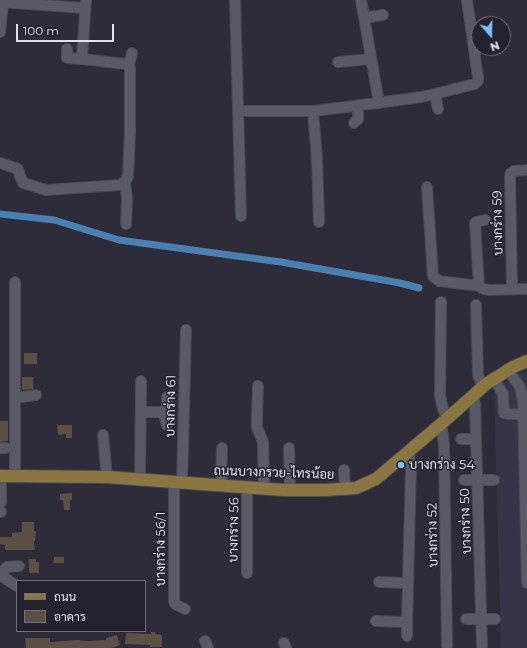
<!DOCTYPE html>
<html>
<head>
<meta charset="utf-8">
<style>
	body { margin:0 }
	#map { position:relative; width:527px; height:648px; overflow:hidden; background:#2d2c38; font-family:Montserrat,Sarabun,sans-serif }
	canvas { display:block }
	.legend { position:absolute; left:16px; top:580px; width:130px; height:52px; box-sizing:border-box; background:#23222e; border:1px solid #6f6f79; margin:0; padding:5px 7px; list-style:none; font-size:12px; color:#e2e2ea }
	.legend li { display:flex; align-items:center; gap:8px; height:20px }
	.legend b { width:20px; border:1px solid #6f6f79 }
	.north { position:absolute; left:471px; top:16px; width:40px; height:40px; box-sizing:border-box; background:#23222e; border:1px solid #6f6f79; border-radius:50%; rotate:160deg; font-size:11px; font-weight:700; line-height:16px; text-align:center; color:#e2e2ea }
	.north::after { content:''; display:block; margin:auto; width:14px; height:18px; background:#7dbef9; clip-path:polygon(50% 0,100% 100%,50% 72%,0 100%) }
	.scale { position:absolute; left:16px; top:24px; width:98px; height:18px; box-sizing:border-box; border:2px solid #e2e2ea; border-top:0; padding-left:5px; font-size:12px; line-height:14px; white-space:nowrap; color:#e2e2ea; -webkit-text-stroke:3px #23222e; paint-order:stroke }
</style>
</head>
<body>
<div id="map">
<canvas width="527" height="648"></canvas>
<ul class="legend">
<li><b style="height:5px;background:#897641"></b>ถนน</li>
<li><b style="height:11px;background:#5c4f46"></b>อาคาร</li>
</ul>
<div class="north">N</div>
<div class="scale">100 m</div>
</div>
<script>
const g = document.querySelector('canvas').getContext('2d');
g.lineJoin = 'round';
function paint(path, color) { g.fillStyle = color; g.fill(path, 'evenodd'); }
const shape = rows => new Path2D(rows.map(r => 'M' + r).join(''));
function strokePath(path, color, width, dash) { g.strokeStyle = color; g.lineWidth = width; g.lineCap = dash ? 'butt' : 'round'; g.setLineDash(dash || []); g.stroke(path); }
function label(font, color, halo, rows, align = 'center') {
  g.font = font + ' Montserrat,Sarabun,sans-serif'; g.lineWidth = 3; g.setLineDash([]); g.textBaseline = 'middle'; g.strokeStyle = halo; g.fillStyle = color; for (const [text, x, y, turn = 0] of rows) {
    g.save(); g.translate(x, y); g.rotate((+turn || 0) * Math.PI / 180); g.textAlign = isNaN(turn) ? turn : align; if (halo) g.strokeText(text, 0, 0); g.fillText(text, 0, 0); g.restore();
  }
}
paint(shape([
	[527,370,527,648,501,648,494,388]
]), '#363547');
strokePath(shape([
	[0,214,54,220,119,240,281,262,400,283,419,288]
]), '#4880b0', 7);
paint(shape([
	[24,353,37,353,37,364,24,364],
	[22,377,33,377,33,389,22,390],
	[0,421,8,421,8,441,0,442],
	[57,425,72,425,72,438,66,438,66,434,58,435],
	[72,493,72,500,70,500,70,510,64,510,63,500,60,500,60,494],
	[22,522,34,522,34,531,36,531,35,541,34,541,35,550,5,550,5,545,0,544,0,537,12,537,12,533,22,532],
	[54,557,64,557,64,563,53,563],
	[29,559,36,559,36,562,39,562,39,573,29,573],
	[151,632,155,632,155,634,162,635,162,647,150,647,150,645,125,644,126,633,151,634],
	[117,635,120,645,111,648,26,648,25,638,50,638,50,642,77,640,89,641,106,640,106,638]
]), '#5c4f46');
const minor = shape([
	[235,0,241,216],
	[361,0,379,103],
	[0,2,84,8],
	[364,18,383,15],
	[0,32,3,3],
	[67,49,67,58,82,59],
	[338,62,371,59],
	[129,66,132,53],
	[435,94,438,109],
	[239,111,313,111,346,107,422,97,475,84,478,81,478,77,467,0],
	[313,111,317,159,319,222],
	[354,123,358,119,358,106],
	[0,163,18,169,20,176,23,183,46,190,120,185,125,182,128,176,130,133,130,68,126,64,82,59,82,57,86,0],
	[125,182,127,198,126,224],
	[427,187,433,276,439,281,479,286],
	[485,220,476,222,475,223,479,286,483,289,489,290,527,289],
	[15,282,15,476],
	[512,289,510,176,511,173,514,171,527,170],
	[441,302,440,396,443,409,447,418],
	[476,305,478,375,483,387],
	[508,370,520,387,523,401,527,583],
	[494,379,503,394,504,413,510,414,524,414],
	[258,386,257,416,257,427,263,442,264,489],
	[473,395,475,405,476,439,482,646],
	[15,398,36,395],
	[141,412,163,412,167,407,167,397],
	[163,412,167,425],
	[441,424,444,444,447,646],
	[103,435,107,477],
	[461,439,476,439],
	[0,448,6,448],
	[289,448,290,490],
	[344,470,345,490],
	[1,476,1,502],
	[140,480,141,381],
	[464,480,494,480],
	[174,482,174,601,175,604,185,609],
	[182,483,186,330],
	[221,486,222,448],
	[0,511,1,512],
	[247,573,247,488],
	[0,574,7,567,19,566],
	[0,575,17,586],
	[379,582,407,583],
	[466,619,495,619],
	[376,621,407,622,411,468,409,452],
	[407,622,407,636],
	[205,641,208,648],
	[284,643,286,648]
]);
const major = shape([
	[0,476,107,477,283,490,326,490,356,488,376,479,441,424,486,384,513,367,527,361]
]);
strokePath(minor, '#4a4a54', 12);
strokePath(major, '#4a4a54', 14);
strokePath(minor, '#5a5966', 10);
strokePath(major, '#897641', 12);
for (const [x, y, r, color] of [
	[401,465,4,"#7dbef9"]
]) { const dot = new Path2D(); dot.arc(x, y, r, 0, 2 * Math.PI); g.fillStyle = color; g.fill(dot); strokePath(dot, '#23222e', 1.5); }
label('13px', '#e2e2ea', '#23222e', [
	["บางกร่าง 59",498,223,-91],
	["บางกร่าง 61",171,406,-89],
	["ถนนบางกรวย-ไทรน้อย",274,473,2],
	["บางกร่าง 50",466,521,-92],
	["บางกร่าง 56",234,530,-89],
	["บางกร่าง 52",433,535,-91],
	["บางกร่าง 56/1",161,549,-90]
]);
label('13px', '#e2e2ea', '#23222e', [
	["บางกร่าง 54",409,465]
], 'left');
</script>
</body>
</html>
